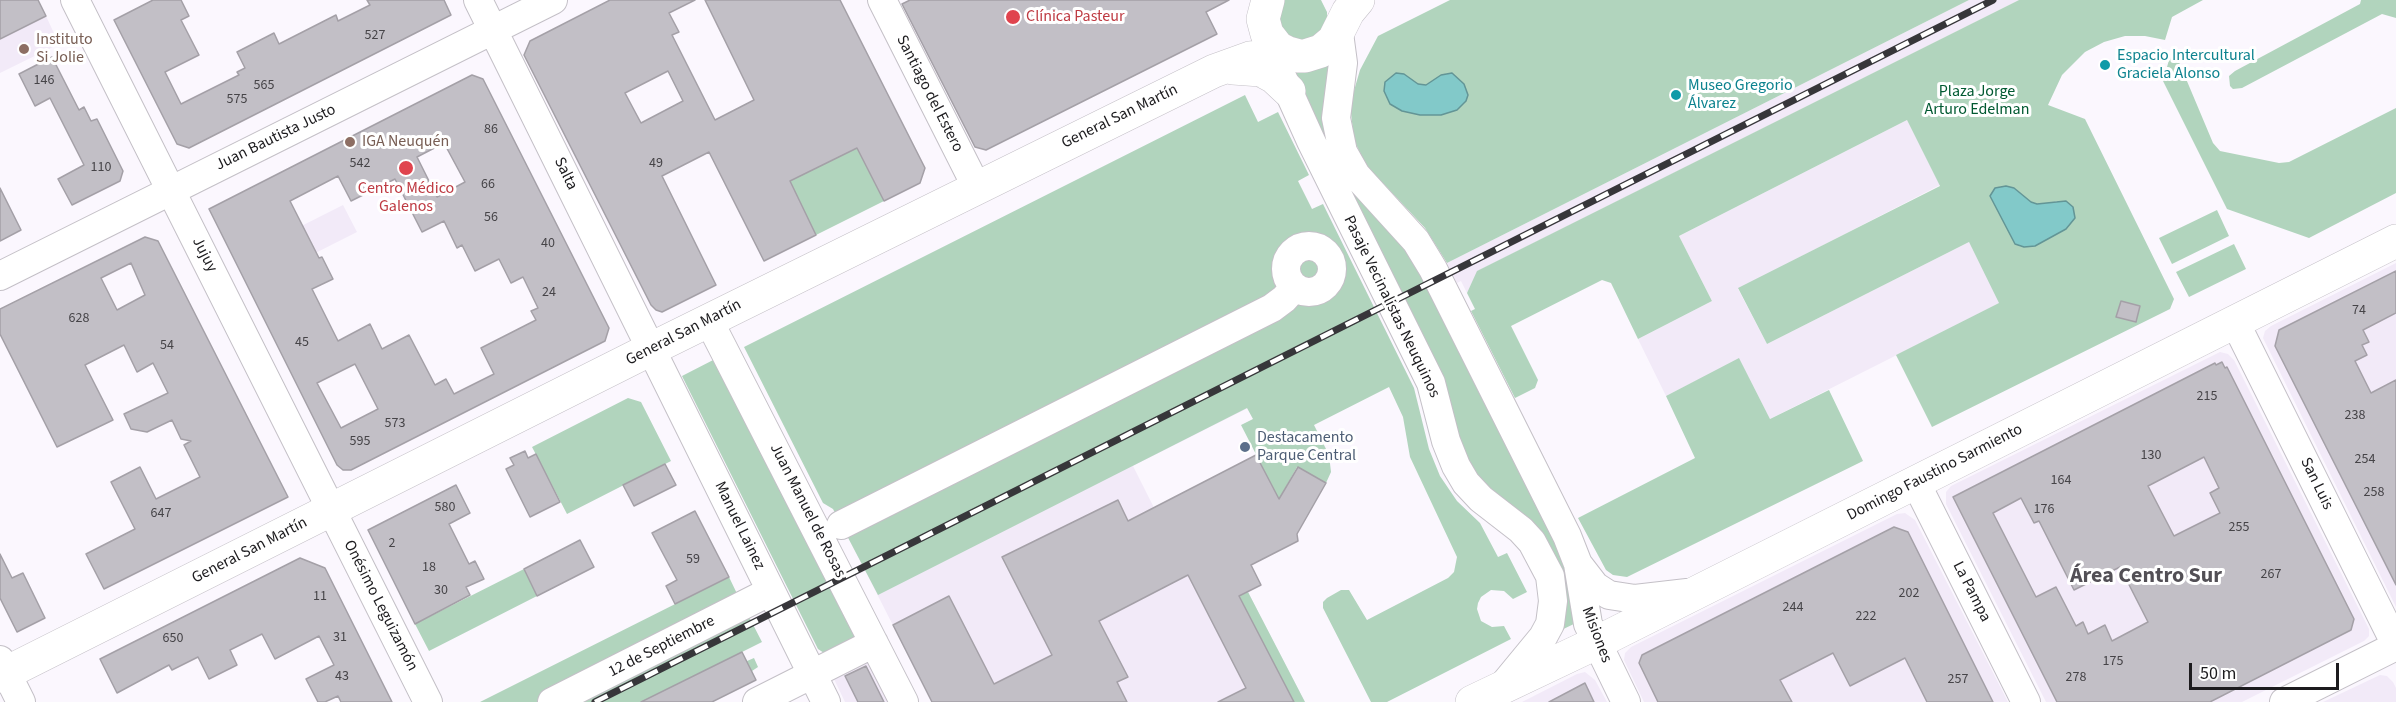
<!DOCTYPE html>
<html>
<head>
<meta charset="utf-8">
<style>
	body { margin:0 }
	#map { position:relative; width:2396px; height:702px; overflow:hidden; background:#fbf7fe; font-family:"Source Sans 3",sans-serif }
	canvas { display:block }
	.scale { position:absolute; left:2189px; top:663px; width:150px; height:27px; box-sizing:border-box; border:3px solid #1c1b1e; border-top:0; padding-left:8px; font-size:18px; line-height:21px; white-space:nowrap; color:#1c1b1e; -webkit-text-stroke:4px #fff; paint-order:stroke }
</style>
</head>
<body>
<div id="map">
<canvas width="2396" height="702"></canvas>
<div class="scale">50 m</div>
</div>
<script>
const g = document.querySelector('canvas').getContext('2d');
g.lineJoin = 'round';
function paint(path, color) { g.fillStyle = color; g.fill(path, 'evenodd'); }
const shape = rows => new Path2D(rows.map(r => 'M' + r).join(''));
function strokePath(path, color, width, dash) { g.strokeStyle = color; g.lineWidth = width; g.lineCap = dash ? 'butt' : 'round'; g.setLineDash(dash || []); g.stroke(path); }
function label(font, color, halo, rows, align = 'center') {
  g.font = font + ' "Source Sans 3",sans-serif'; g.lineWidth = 6; g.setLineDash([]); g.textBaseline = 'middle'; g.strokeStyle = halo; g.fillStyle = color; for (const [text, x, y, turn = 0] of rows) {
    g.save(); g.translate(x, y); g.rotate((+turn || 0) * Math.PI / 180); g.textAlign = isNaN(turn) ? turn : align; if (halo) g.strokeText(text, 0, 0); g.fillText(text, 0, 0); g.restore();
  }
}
paint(shape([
	[1969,0,2019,0,1478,271,1467,293,1461,281,1457,283,1447,263],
	[46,16,59,44,0,73,0,39],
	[1907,120,1940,185,1738,289,1767,344,1969,242,2000,303,1770,419,1739,359,1666,396,1638,339,1712,301,1679,236],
	[343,205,357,232,248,287,234,260],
	[2396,263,2396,607,2263,338,2265,331,2271,326],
	[1361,282,1389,337,1133,466,1207,613,1248,592,1305,702,932,702,848,537],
	[2220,352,2228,354,2234,360,2369,629,2369,636,2364,641,2242,702,2046,702,1946,504,1946,492,1951,486],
	[1905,513,1915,520,2008,702,1644,702,1624,660,1625,653,1631,647,1897,514],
	[864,656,893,702,845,702,833,677],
	[1585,672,1595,680,1607,702,1522,702,1577,674],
	[2380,675,2387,676,2393,682,2396,688,2396,702,2323,702]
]), '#f2eaf8');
paint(shape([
	[1283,0,1321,0,1327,12,1327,21,1318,35,1302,41,1286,35,1278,21],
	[1450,0,1969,0,1447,263,1425,228,1366,165,1354,140,1351,113,1353,94,1360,70,1378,36],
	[2019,0,2203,0,2172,17,2165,40,2145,36,2125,36,2104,42,2085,52,2062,75,2048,105,2085,119,2174,299,2170,309,1932,427,1896,355,1999,303,1969,242,1767,344,1738,288,1940,186,1907,120,1679,236,1712,301,1638,339,1611,283,1602,280,1511,326,1538,380,1535,388,1515,398,1471,311,1475,309,1467,293,1477,271],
	[2006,186,2014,188,2031,202,2037,204,2050,204,2057,201,2029,247,2019,246,1995,188],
	[2121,301,2140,306,2136,322,2117,317],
	[2361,0,2396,0,2396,18,2382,14,2242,88,2233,89,2230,86,2229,76,2235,71,2360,4],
	[2171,53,2176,55,2213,143,2220,151,2279,163,2289,162,2396,108,2396,193,2309,238,2227,209,2163,81],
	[1336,60,1332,100,1555,529,1578,622,1553,634,1560,602,1479,488,1291,72],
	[1245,95,1258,122,1278,112,1309,175,1298,181,1312,209,1323,204,1414,388,1429,449,1440,476,1457,501,1480,523,1498,557,1507,553,1527,592,1513,599,1504,591,1491,590,1481,597,1478,603,1477,609,1481,621,1492,627,1504,626,1511,639,1387,702,1371,702,1323,608,1323,602,1327,598,1341,590,1349,590,1367,620,1448,578,1454,572,1457,557,1410,457,1403,417,1389,387,1314,425,1329,455,1331,472,1326,483,1297,467,1283,492,1289,503,1285,511,1241,425,1253,419,1247,408,878,595,833,509,823,503,744,347],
	[857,148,884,201,816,235,790,181],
	[2217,210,2229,236,2172,264,2159,238],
	[2234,244,2246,269,2189,297,2176,272],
	[719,357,857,637,824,653,818,649,682,376],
	[1739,358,1770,419,1829,390,1863,461,1627,577,1613,575,1606,570,1578,518,1695,458,1666,396],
	[628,398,641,402,671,461,567,514,532,447],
	[524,569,537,596,429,651,415,624],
	[729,577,741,602,542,702,480,702],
	[1248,592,1305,702,1294,702,1239,596],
	[745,609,762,642,742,652,747,661,754,658,758,667,752,671,756,680,712,702,561,702]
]), '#b1d4bd');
const water = shape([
	[1396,73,1404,74,1418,84,1426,85,1441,75,1452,73,1464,84,1468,95,1466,101,1457,110,1441,115,1420,115,1402,111,1390,104,1384,91,1385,82,1396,73],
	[2006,186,2014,188,2031,202,2037,204,2066,201,2073,207,2075,218,2066,229,2035,246,2024,247,2015,244,1990,196,1995,188,2006,186]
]);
paint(water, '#82c9c9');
strokePath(water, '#639596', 1.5);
const building = shape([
	[0,0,38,0,46,16,0,39,0,0],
	[153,0,181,0,189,16,181,20,199,55,165,72,181,104,239,75,237,72,245,68,237,52,274,33,279,44,336,15,338,21,370,5,367,0,444,0,451,15,189,148,177,144,114,20,153,0],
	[610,0,695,0,669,13,679,32,672,35,715,120,754,100,705,0,840,0,925,168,920,183,884,201,857,148,790,181,816,235,764,261,709,152,662,176,716,285,662,312,656,310,651,305,524,55,530,41,610,0],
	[668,71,683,101,641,123,625,93,668,71],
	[910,0,1229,0,1206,12,1217,34,986,150,975,147,902,4,910,0],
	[52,57,79,110,84,107,91,121,97,119,123,171,120,181,72,205,58,179,84,165,50,98,35,106,19,74,52,57],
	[472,75,483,79,609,328,605,341,351,470,343,470,337,465,209,209,472,75],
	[444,143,465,182,437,197,417,157,444,143],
	[338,176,351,201,395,179,422,232,444,221,457,248,462,245,475,271,499,259,511,283,523,277,538,308,531,311,536,320,481,348,494,374,454,394,446,379,435,385,409,335,382,349,370,324,338,341,312,289,333,279,322,257,319,258,290,201,338,176],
	[355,364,378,409,341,428,317,383,355,364],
	[0,188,21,230,0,241,0,188],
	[145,237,158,241,288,497,104,589,86,554,135,529,111,482,140,467,156,499,200,477,184,445,191,441,181,439,172,420,147,432,131,429,124,414,168,393,153,363,137,372,124,345,85,365,113,420,57,447,0,334,0,309,145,237],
	[131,263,145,295,117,310,101,278,131,263],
	[2396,271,2396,313,2363,330,2369,342,2362,345,2367,355,2355,361,2371,393,2396,380,2396,585,2275,346,2279,330,2396,271],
	[2121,301,2140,306,2136,322,2116,317,2121,301],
	[2222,362,2225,368,2227,367,2354,619,2351,630,2210,702,2057,702,1953,497,2215,363,2216,365,2222,362],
	[2204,457,2219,488,2210,493,2220,513,2174,536,2148,486,2204,457],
	[2021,498,2034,523,2039,521,2074,590,2120,567,2148,622,2112,641,2105,625,2088,634,2083,622,2076,626,2056,587,2036,597,1993,513,2021,498],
	[525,451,528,458,536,454,560,502,530,517,506,469,514,465,510,458,525,451],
	[1256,455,1279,499,1298,467,1326,483,1297,534,1298,541,1251,565,1261,585,1239,596,1294,702,1218,702,1246,688,1188,575,1099,621,1128,677,1117,682,1127,702,932,702,893,625,949,596,994,684,1052,655,1002,557,1118,500,1128,521,1256,455],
	[665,464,676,485,634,506,623,485,665,464],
	[456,485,470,513,449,524,469,564,475,561,484,579,466,587,470,595,415,624,368,530,456,485],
	[695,511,729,577,675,604,666,586,677,580,652,533,695,511],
	[1894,527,1908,532,1993,702,1927,702,1905,658,1850,686,1833,653,1780,680,1792,702,1658,702,1639,663,1642,655,1894,527],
	[580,540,594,567,537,596,524,569,580,540],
	[0,554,12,578,23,573,45,618,17,632,0,598,0,554],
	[300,558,325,568,392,702,341,702,338,696,325,702,318,702,306,679,334,665,319,636,275,659,262,634,230,650,237,665,209,679,198,657,172,670,169,665,117,693,100,659,300,558],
	[742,652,756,680,712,702,641,702,742,652],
	[866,666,884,702,858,702,845,676,866,666],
	[1585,683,1594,702,1549,702,1585,683]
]);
paint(building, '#c2bfc6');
strokePath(building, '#a4a0a7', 1.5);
const minor = shape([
	[75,0,428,702],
	[478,0,826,702],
	[882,0,977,188],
	[1339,33,1343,63,1336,118,1343,152,1356,175,1416,241,1433,269,1567,536,1578,564,1595,586,1609,595,1635,599,1687,593],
	[1279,70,1311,141,1431,383,1446,441,1456,466,1466,483,1481,499,1521,530,1532,542,1550,576,1553,601,1550,624,1543,637,1501,688],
	'1286 269a23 23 0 1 1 46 0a23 23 0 1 1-46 0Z',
	[0,276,553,0],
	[709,321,904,702],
	[2235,322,2396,645],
	[1916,483,2026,702],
	[841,525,1272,308,1284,299,1295,287],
	[1578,564,1588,624,1626,702],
	[0,660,21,702],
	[552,702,771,591],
	[757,702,874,643],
	[2284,702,2396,646]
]);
const major = shape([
	[1268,0,1263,19,1267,34,1278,48,1288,53,1299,56],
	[1233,68,1261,70,1274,77,1289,91],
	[0,676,651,349,1214,71,1250,58,1279,55,1305,56,1321,51,1334,40,1348,12,1358,0],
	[1472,702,1596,643,2396,241]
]);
strokePath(minor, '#c4c0c7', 30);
strokePath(major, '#c4c0c7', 34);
strokePath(minor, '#fff', 28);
strokePath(major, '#fff', 33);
const rail = shape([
	[595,702,1993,0]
]);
strokePath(rail, '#37363a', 7);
strokePath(rail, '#fff', 4.5, [14]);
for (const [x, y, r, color] of [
	[1013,17,8,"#e0444e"],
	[24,49,6,"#8d6e63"],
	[2105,65,6,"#0f9aa8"],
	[1676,95,6,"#0f9aa8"],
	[350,142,6,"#8d6e63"],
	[406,168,8,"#e0444e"],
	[1245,447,6,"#5c6f8a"]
]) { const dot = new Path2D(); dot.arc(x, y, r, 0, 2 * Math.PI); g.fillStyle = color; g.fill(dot); strokePath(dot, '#fff', 2); }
label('14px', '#464448', null, [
	["527",375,36],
	["146",44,81],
	["565",264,86],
	["575",237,100],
	["86",491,130],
	["542",360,164],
	["49",656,164],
	["110",101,168],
	["66",488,185],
	["56",491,218],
	["40",548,244],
	["24",549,293],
	["74",2359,311],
	["628",79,319],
	["45",302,343],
	["54",167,346],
	["215",2207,397],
	["238",2355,416],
	["573",395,424],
	["595",360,442],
	["130",2151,456],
	["254",2365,460],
	["164",2061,481],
	["258",2374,493],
	["580",445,508],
	["176",2044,510],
	["647",161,514],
	["255",2239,528],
	["2",392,544],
	["59",693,560],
	["18",429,568],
	["267",2271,575],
	["30",441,591],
	["202",1909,594],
	["11",320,597],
	["244",1793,608],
	["222",1866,617],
	["31",340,638],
	["650",173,639],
	["175",2113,662],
	["43",342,677],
	["278",2076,678],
	["257",1958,680]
]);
label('16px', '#be3a42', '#fff', [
	["Clínica Pasteur",1026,17],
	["Centro Médico",406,189,"center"],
	["Galenos",406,207,"center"]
], 'left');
label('16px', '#785e54', '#fff', [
	["Instituto",36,40],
	["Si Jolie",36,58],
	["IGA Neuquén",362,142]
], 'left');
label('16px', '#0d838f', '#fff', [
	["Espacio Intercultural",2117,56],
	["Graciela Alonso",2117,74],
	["Museo Gregorio",1688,86],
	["Álvarez",1688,104]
], 'left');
label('16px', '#005931', '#fff', [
	["Plaza Jorge",1977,92],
	["Arturo Edelman",1977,110]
]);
label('16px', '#1c1b1e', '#fff', [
	["Santiago del Estero",929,94,63],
	["General San Martín",1120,117,-26],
	["Juan Bautista Justo",276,138,-26],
	["Salta",565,174,64],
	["Jujuy",204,255,63],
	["Pasaje Vecinalistas Neuquinos",1391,307,64],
	["General San Martín",684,333,-27],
	["Domingo Faustino Sarmiento",1935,473,-27],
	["San Luis",2316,484,64],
	["Juan Manuel de Rosas",807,511,63],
	["Manuel Lainez",739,526,64],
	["General San Martín",250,551,-27],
	["La Pampa",1971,592,63],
	["Onésimo Leguizamón",380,606,63],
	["Misiones",1596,635,69],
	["12 de Septiembre",662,647,-27]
]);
label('16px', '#4e5e75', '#fff', [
	["Destacamento",1257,438],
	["Parque Central",1257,456]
], 'left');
label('bold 22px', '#524f55', '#fff', [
	["Área Centro Sur",2146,577]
]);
</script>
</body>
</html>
